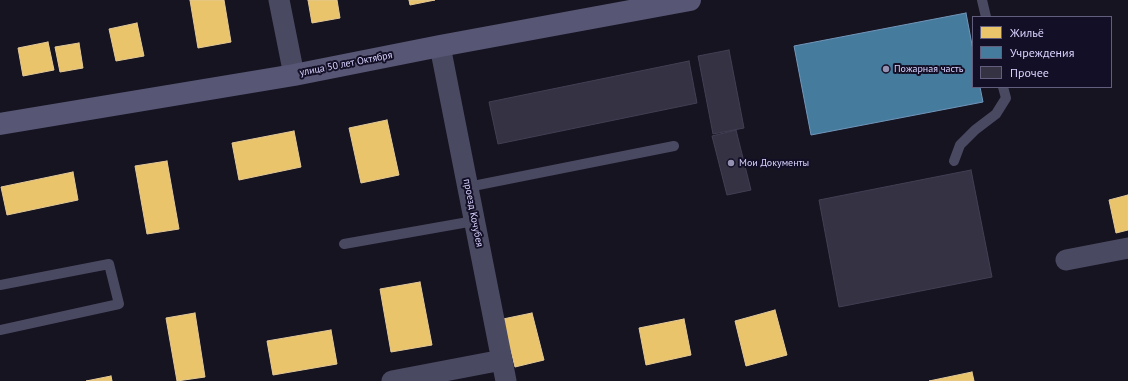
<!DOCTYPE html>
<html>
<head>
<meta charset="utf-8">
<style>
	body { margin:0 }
	#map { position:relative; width:1128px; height:381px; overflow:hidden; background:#161421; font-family:"PT Sans",sans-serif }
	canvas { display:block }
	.legend { position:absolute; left:972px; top:16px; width:140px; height:72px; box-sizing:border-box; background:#130f26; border:1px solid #625e7d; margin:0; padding:5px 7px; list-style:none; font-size:12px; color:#d9d4ff }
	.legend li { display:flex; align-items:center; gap:8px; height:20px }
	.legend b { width:20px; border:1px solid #625e7d }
</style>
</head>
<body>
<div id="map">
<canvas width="1128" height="381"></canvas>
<ul class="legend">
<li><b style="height:11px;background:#e9c46a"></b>Жильё</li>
<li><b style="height:11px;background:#457b9d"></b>Учреждения</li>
<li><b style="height:11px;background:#343243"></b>Прочее</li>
</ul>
</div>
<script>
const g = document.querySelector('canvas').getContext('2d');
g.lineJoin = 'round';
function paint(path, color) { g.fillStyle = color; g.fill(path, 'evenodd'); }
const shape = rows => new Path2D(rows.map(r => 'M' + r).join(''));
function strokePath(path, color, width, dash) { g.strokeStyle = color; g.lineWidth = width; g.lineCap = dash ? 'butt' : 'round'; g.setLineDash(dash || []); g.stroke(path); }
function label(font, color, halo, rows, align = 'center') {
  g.font = font + ' "PT Sans",sans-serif'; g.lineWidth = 4; g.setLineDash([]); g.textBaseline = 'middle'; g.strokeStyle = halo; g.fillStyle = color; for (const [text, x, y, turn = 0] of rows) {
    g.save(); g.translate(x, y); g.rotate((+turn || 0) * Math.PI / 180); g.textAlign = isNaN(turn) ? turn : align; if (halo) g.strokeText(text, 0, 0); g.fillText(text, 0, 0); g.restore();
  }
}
const homes = shape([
	[190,0,224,0,231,42,198,48,190,0],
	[308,0,337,0,340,18,312,23,308,0],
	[409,0,435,0,410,5,409,0],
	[137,23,144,56,116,61,109,29,137,23],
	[48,42,54,70,23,76,18,48,48,42],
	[79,43,83,68,60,72,55,47,79,43],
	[387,120,399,175,361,183,349,128,387,120],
	[294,131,301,167,239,180,232,143,294,131],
	[167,161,179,229,147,234,135,166,167,161],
	[73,172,78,200,7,215,1,187,73,172],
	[1128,195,1128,230,1116,233,1109,200,1128,195],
	[420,282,432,345,391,352,380,289,420,282],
	[775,310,787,355,746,366,735,321,775,310],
	[195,313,205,377,177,381,166,318,195,313],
	[532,313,544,360,515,367,503,319,532,313],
	[684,319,691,355,646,365,639,328,684,319],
	[331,330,337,364,273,375,267,341,331,330],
	[972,372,974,381,929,381,972,372],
	[111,376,112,381,86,381,111,376]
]);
paint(homes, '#e9c46a');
strokePath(homes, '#e4c997', 1);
const public = shape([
	[966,13,973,50,973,87,980,87,983,102,811,135,794,46,966,13]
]);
paint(public, '#457b9d');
strokePath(public, '#7196ba', 1);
const building = shape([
	[729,50,744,128,713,134,698,56,729,50],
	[689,61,697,103,498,144,489,102,689,61],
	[736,130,751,190,727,195,712,136,736,130],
	[971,170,992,277,839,307,819,200,971,170]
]);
paint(building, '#343243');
strokePath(building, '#433f54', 1);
strokePath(shape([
	[982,0,986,17],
	[954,161,960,145,975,130,996,114,1006,98,1003,87],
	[468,187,674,146],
	[344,244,474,221],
	[0,285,109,264,119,304,0,330]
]), '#4a4962', 10);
strokePath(shape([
	[279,0,294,75],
	[440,46,506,381],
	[1066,260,1128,248],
	[392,381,502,360]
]), '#4a4962', 21);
strokePath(shape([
	[0,124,294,75,440,46,690,0]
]), '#575674', 22);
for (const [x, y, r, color] of [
	[886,69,4,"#9591b1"],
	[731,163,4,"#9591b1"]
]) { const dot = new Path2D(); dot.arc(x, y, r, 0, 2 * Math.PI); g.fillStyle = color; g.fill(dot); strokePath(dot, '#130f26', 1.5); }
label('10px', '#d9d4ff', '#130f26', [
	["улица 50 лет Октября",346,64,-11],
	["проезд Кочубея",473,213,79]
]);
label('10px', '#d9d4ff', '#130f26', [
	["Пожарная часть",894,69],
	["Мои Документы",739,163]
], 'left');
</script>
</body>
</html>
